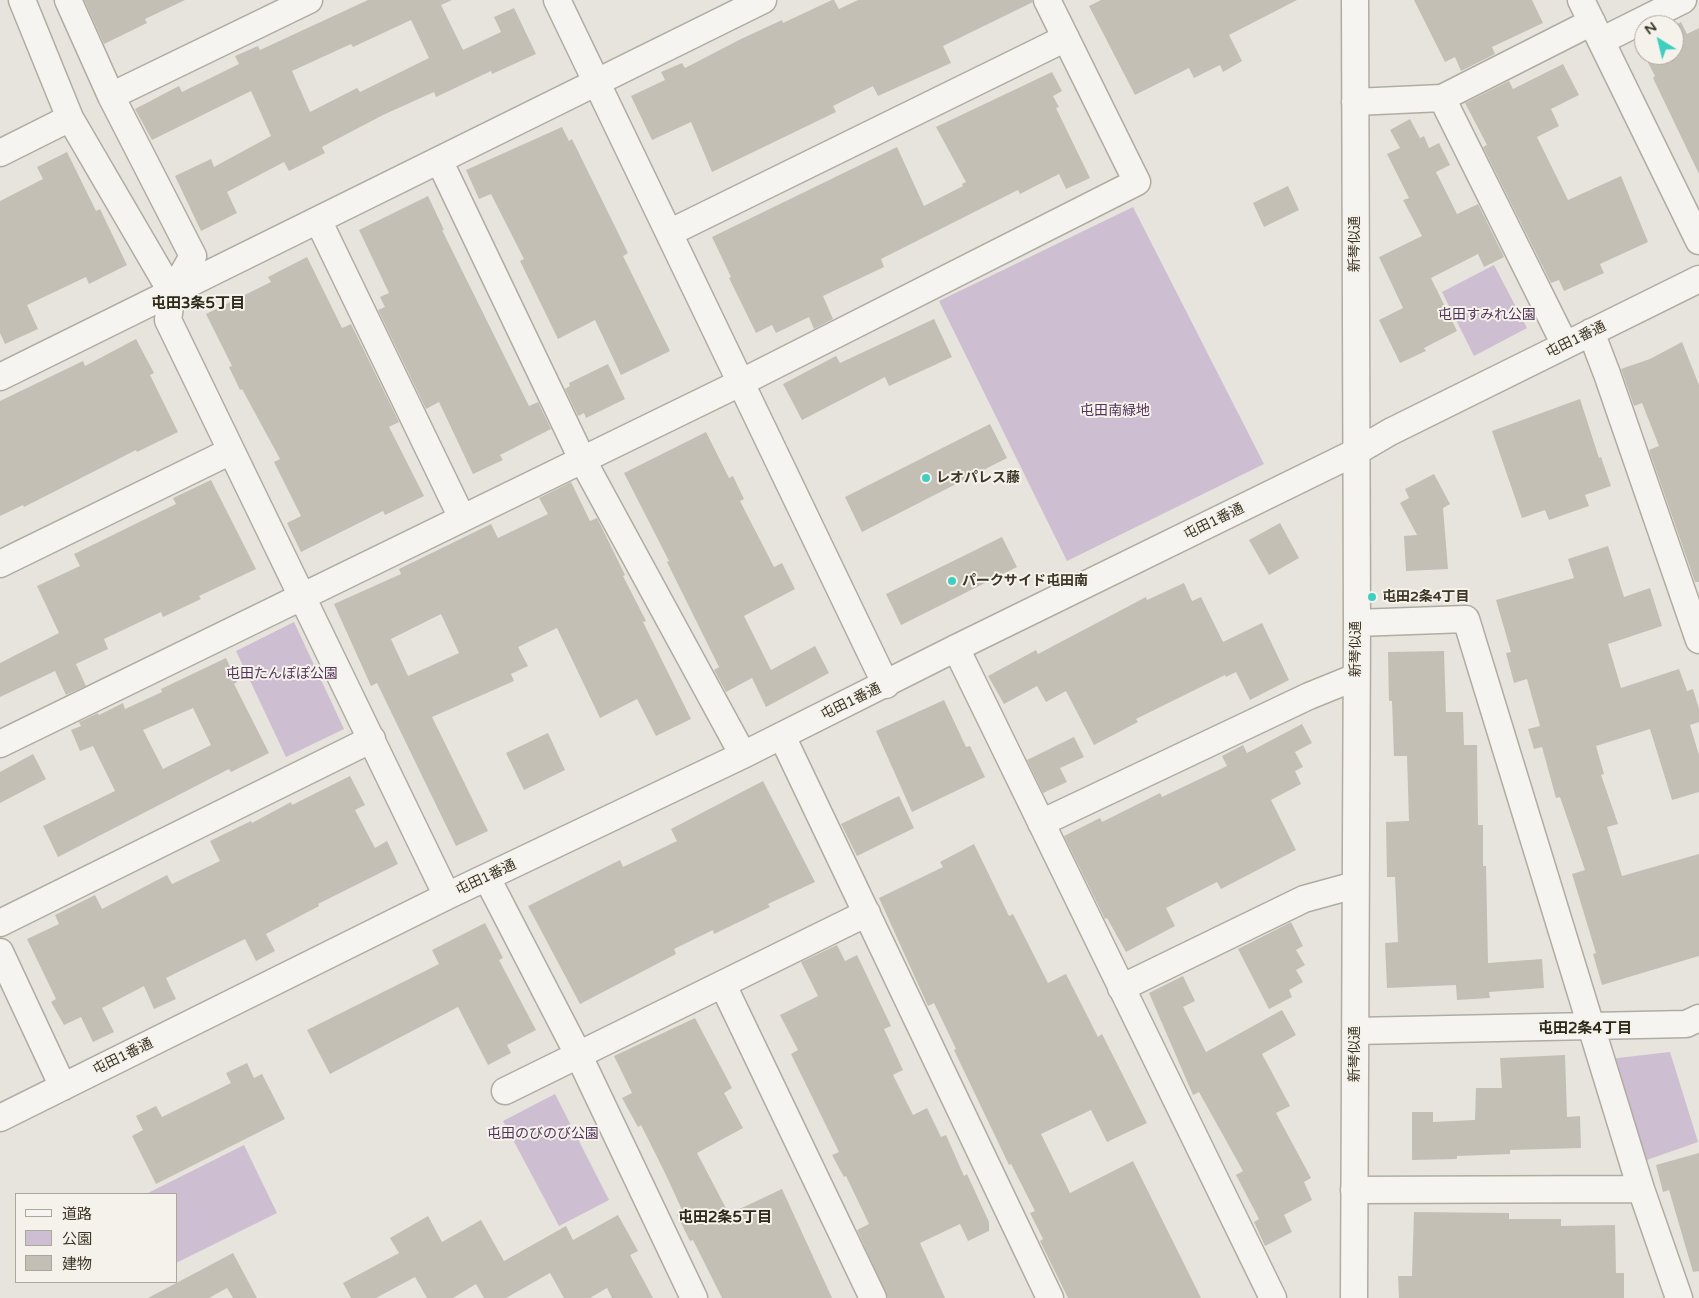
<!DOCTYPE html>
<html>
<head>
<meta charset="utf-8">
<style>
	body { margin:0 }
	#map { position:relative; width:1699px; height:1298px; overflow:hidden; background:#e7e4dd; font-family:"Varela Round","Noto Sans JP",sans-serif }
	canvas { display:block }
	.legend { position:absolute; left:15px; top:1193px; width:162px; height:90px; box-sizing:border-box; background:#f5f2ec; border:1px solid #aca79d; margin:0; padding:6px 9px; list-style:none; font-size:15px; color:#3e3626 }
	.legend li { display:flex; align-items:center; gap:10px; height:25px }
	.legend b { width:25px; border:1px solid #aca79d }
	.north { position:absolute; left:1634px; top:15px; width:50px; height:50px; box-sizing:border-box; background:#f5f2ec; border:1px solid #aca79d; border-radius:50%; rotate:324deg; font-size:14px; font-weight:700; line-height:20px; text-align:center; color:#3e3626 }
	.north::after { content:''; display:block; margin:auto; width:18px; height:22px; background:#3fcfc1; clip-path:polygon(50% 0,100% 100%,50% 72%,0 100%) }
</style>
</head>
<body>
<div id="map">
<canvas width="1699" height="1298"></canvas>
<ul class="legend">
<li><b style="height:6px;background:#f5f4f0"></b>道路</li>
<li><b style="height:14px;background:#cdbed1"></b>公園</li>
<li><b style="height:14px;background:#c4bfb4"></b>建物</li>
</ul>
<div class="north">N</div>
</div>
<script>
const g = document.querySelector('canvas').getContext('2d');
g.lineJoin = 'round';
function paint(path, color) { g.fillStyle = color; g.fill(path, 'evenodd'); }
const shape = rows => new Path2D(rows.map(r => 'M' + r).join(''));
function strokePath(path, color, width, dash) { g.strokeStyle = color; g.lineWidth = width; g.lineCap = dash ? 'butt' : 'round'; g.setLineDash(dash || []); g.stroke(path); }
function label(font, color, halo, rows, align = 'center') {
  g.font = font + ' "Varela Round","Noto Sans JP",sans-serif'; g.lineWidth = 4; g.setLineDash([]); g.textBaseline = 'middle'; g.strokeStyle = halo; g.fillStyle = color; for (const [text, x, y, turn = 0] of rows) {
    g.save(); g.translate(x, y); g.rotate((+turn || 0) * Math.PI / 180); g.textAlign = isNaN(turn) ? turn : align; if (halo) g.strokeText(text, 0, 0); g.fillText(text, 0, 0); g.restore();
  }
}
paint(shape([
	[1133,207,1264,464,1067,561,939,301],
	[1494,265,1527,328,1474,356,1442,292],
	[294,622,344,729,286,757,236,651],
	[1670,1052,1698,1142,1641,1162,1609,1059],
	[555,1094,609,1200,559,1226,503,1121],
	[244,1145,277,1213,176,1263,176,1194,146,1194]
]), '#cdbed1');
paint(shape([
	[84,0,185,0,145,19,147,23,104,44],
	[368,0,452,0,441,5,463,50,501,32,494,17,514,8,536,54,492,74,491,71,436,97,434,92,383,115,322,147,325,153,289,171,284,162,227,192,237,213,201,231,175,176,211,159,214,167,271,136,251,91,152,140,135,109,179,86,182,92,239,64,235,56,258,46,260,50],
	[411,20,429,58,360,92,357,88,310,112,292,71,351,44,353,47],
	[832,0,834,0,839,9,858,0,1032,0,1033,2,943,46,951,63,878,96,873,86,833,106,836,112,712,172,691,122,652,140,631,96,665,80,661,72,682,63,685,68,741,39,782,20,783,23],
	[1101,0,1297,0,1229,35,1242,61,1223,72,1220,65,1194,78,1189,68,1135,95,1089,6],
	[1414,0,1532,0,1543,23,1492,47,1495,54,1461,71,1455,57,1445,62],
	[1681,22,1687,34,1699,28,1699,174,1653,78,1655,76,1644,55,1674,55,1674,26],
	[1563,64,1579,95,1551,109,1559,126,1537,137,1568,200,1621,176,1648,242,1600,264,1604,273,1564,291,1559,280,1551,283,1483,147,1487,145,1465,103,1509,81,1513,89],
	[1052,72,1062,91,1053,96,1059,107,1056,108,1090,178,1066,189,1059,174,1020,194,1018,190,881,259,884,267,823,296,833,319,814,329,809,317,776,333,772,325,756,333,729,278,731,277,712,237,897,147,924,206,963,186,962,184,966,182,936,127],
	[1410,119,1420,138,1424,136,1429,148,1439,143,1450,165,1436,172,1457,214,1478,204,1504,257,1484,267,1478,254,1431,278,1457,331,1424,348,1426,351,1400,363,1379,320,1403,308,1379,257,1422,236,1403,200,1409,198,1387,154,1400,148,1390,130],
	[562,127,569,141,572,139,628,253,623,256,670,351,621,375,595,320,558,339,520,261,524,259,491,194,479,199,466,170],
	[67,152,96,211,100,209,127,265,89,284,86,277,27,305,38,329,5,344,0,333,0,201,43,179,37,167],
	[1288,186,1299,210,1264,227,1253,203],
	[428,196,444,230,442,230,529,406,538,402,551,429,500,455,503,460,473,474,439,402,426,409,378,310,385,307,380,297,389,293,359,230],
	[307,257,342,328,351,324,399,422,389,427,424,496,385,515,383,511,301,552,287,523,301,516,274,462,280,459,242,389,240,390,229,367,232,366,206,314,271,282,268,277],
	[934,319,952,357,889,386,885,377,802,420,783,384,836,356,840,363],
	[136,339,154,373,150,375,178,432,137,452,136,450,24,507,23,505,0,516,0,401,83,361,85,366],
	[1682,342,1699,385,1699,582,1695,582,1649,450,1659,446,1642,403,1634,406,1621,369,1650,359],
	[608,364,625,399,586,418,584,413,578,416,565,389,570,386,569,383],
	[1580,399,1599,458,1601,457,1611,486,1585,495,1589,506,1549,520,1545,510,1522,518,1492,431],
	[990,424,1007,458,862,532,845,497],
	[706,432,729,478,733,476,744,499,740,501,774,567,782,563,795,589,744,616,771,670,815,646,829,673,766,707,752,678,726,692,714,670,719,667,667,562,669,561,624,473],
	[1434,474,1450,504,1443,508,1448,569,1406,571,1404,536,1417,535,1400,503,1409,498,1405,489],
	[211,480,256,569,199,596,201,599,163,617,161,612,104,639,108,649,76,664,86,686,66,695,55,671,0,697,0,663,59,633,37,586,80,566,74,554,176,504,173,498],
	[571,482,590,521,597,518,601,526,625,575,623,576,646,621,643,622,691,719,656,736,637,699,600,718,557,628,518,647,528,666,511,674,514,681,432,717,488,831,456,846,377,683,371,686,334,604,401,574,399,569,491,524,498,538,548,514,539,498],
	[441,614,459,653,408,676,391,639],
	[1280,523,1299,558,1269,575,1249,540],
	[1002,537,1017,567,901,625,886,594],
	[1608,546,1624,597,1650,588,1662,626,1608,644,1621,688,1679,669,1687,691,1693,689,1699,709,1699,722,1690,725,1699,755,1699,792,1672,800,1650,729,1596,746,1604,774,1601,775,1618,824,1607,827,1622,876,1699,854,1699,956,1602,985,1593,954,1596,953,1572,874,1585,870,1560,797,1556,798,1542,747,1534,749,1528,729,1540,726,1527,679,1514,683,1506,653,1511,652,1496,600,1574,578,1568,559],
	[1184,583,1192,601,1201,597,1223,642,1262,623,1289,680,1250,700,1236,672,1226,677,1225,675,1136,719,1138,722,1094,745,1066,691,1046,702,1037,686,1004,704,988,676,1036,650,1038,654,1146,597,1147,600],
	[1444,651,1446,712,1463,712,1464,745,1477,745,1478,825,1483,825,1483,866,1486,866,1488,963,1542,959,1544,988,1489,992,1490,998,1457,1000,1456,985,1387,988,1385,943,1398,942,1395,877,1387,877,1386,822,1409,821,1407,756,1394,756,1392,701,1389,701,1388,652],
	[226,658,237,682,234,684,269,753,231,772,229,769,58,857,43,826,115,791,93,746,80,751,71,730,81,726,79,722,98,713,99,715,123,703,125,709,162,692,161,689],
	[193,708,211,745,163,769,143,730],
	[944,700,966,747,970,746,985,777,912,812,876,731],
	[1302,724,1312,743,1295,752,1303,767,1295,771,1301,784,1271,800,1296,850,1221,889,1217,882,1166,908,1175,926,1126,952,1107,918,1105,919,1064,836,1100,818,1102,822,1160,793,1162,797,1227,766,1222,756,1243,745,1247,753],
	[548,733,565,770,524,790,506,753],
	[1074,737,1084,757,1060,768,1067,782,1043,793,1027,760],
	[33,754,46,779,0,803,0,772],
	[350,776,365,805,355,810,375,848,387,841,398,864,318,904,319,906,266,934,275,951,256,961,245,939,166,978,176,999,154,1009,144,986,102,1008,114,1032,93,1042,81,1017,64,1025,51,1002,56,999,27,939,59,924,55,915,95,895,102,909,167,875,172,884,220,861,210,841,251,821,252,823,291,802,292,805],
	[763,781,815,882,768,904,770,907,714,934,713,930,674,949,676,954,580,1004,528,906,620,860,623,867,677,841,671,829],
	[899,796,914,828,857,856,841,824],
	[974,844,1009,916,1013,914,1048,983,1066,974,1098,1037,1102,1034,1147,1123,1107,1142,1091,1110,1041,1134,1070,1193,1133,1161,1201,1298,1068,1298,1040,1241,1043,1239,1030,1213,1035,1211,1011,1164,1009,1165,954,1050,956,1049,934,1003,928,1006,879,898,943,867,940,862],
	[1291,922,1303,946,1296,950,1305,965,1296,970,1303,982,1289,990,1292,997,1269,1009,1238,949],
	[485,923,503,958,499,960,536,1030,507,1045,511,1053,488,1065,458,1007,330,1074,307,1030,439,964,432,950],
	[837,945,845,961,857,955,891,1026,884,1029,903,1070,893,1075,913,1115,927,1108,941,1137,946,1135,964,1176,967,1174,989,1222,989,1231,968,1241,960,1224,920,1243,945,1298,888,1298,857,1230,869,1224,846,1176,844,1177,832,1155,839,1152,791,1054,798,1050,780,1015,818,996,801,962],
	[1183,976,1195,1001,1183,1007,1206,1052,1282,1010,1296,1035,1262,1054,1290,1106,1276,1113,1311,1178,1304,1182,1312,1200,1284,1215,1292,1232,1265,1246,1254,1222,1259,1219,1236,1175,1243,1171,1199,1092,1193,1095,1149,993],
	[695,1018,732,1088,724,1093,743,1128,697,1153,729,1214,782,1189,832,1298,722,1298,693,1240,690,1241,677,1215,683,1212,665,1173,641,1125,638,1127,622,1098,632,1093,614,1056],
	[1565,1055,1567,1117,1580,1116,1581,1148,1510,1150,1510,1154,1457,1156,1457,1159,1412,1160,1412,1112,1433,1112,1433,1122,1475,1120,1476,1088,1502,1088,1500,1058],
	[247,1063,254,1078,262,1074,285,1119,156,1184,132,1136,143,1130,136,1116,156,1106,162,1117,231,1083,226,1073],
	[1699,1153,1699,1271,1693,1272,1669,1190,1663,1192,1656,1165],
	[1414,1212,1509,1213,1509,1219,1561,1219,1561,1226,1615,1225,1616,1273,1624,1273,1624,1298,1399,1298,1398,1276,1412,1276],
	[618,1215,638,1251,630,1255,653,1298,612,1298,607,1288,590,1298,564,1298,550,1273,506,1298,484,1298,476,1284,453,1298,427,1298,415,1277,376,1298,351,1298,343,1283,399,1253,390,1238,428,1216,442,1242,481,1220,504,1261,566,1226,573,1240],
	[233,1253,257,1298,233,1298,227,1288,209,1298,148,1298]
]), '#c4bfb4');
const minor = shape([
	[22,0,70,118,172,293,193,256,111,96,68,0],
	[557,0,886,685],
	[1581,0,1699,241],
	[1601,41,1683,0],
	[111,96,309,0],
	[1442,98,1565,345],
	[1355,102,1442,98,1592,22],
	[0,153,70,118],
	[439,160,582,459,743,755],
	[318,220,462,518],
	[669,233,1066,38],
	[172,293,168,320,447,896],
	[1591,332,1607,374,1699,640],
	[0,377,763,0],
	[0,564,231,451],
	[1357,623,1466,619,1641,1189,1679,1298],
	[956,648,1273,1298],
	[782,736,1050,1298],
	[0,744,740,383,1137,182,1047,0],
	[1041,823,1309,696,1356,677],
	[487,878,579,1056,694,1298],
	[0,923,372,739],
	[0,952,63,1087],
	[723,985,873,1298],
	[1121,988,1304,899,1355,885],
	[1355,1031,1686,1024,1699,1018],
	[505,1091,867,913],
	[0,1118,447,896,743,755,956,648,1354,453,1390,432,1699,279],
	[1354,1190,1641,1189],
	[1354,1298,1357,623,1355,0]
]);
strokePath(minor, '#b1aca2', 29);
strokePath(minor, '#f5f4f0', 26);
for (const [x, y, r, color] of [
	[926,478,5,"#3fcfc1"],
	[952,581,5,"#3fcfc1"],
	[1372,597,5,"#3fcfc1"]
]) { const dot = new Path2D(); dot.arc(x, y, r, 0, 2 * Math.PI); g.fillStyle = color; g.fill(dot); strokePath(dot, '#f5f2ec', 2); }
label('14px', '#3e3626', '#f5f2ec', [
	["新琴似通",1355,244,-90],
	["屯田1番通",1576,340,-26],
	["屯田1番通",1214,522,-26],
	["新琴似通",1356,649,-90],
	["屯田1番通",851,702,-26],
	["屯田1番通",486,878,-25],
	["新琴似通",1355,1054,-90],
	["屯田1番通",123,1057,-26]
]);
label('14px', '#54345a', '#f5f2ec', [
	["屯田すみれ公園",1487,315],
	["屯田南緑地",1115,411],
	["屯田たんぽぽ公園",282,674],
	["屯田のびのび公園",543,1134]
]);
label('bold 14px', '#3e3626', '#f5f2ec', [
	["レオパレス藤",936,478],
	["パークサイド屯田南",962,581],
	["屯田2条4丁目",1382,597]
], 'left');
label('bold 15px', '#2e2819', '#f5f2ec', [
	["屯田3条5丁目",198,304],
	["屯田2条4丁目",1585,1029],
	["屯田2条5丁目",725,1218]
]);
</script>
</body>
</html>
